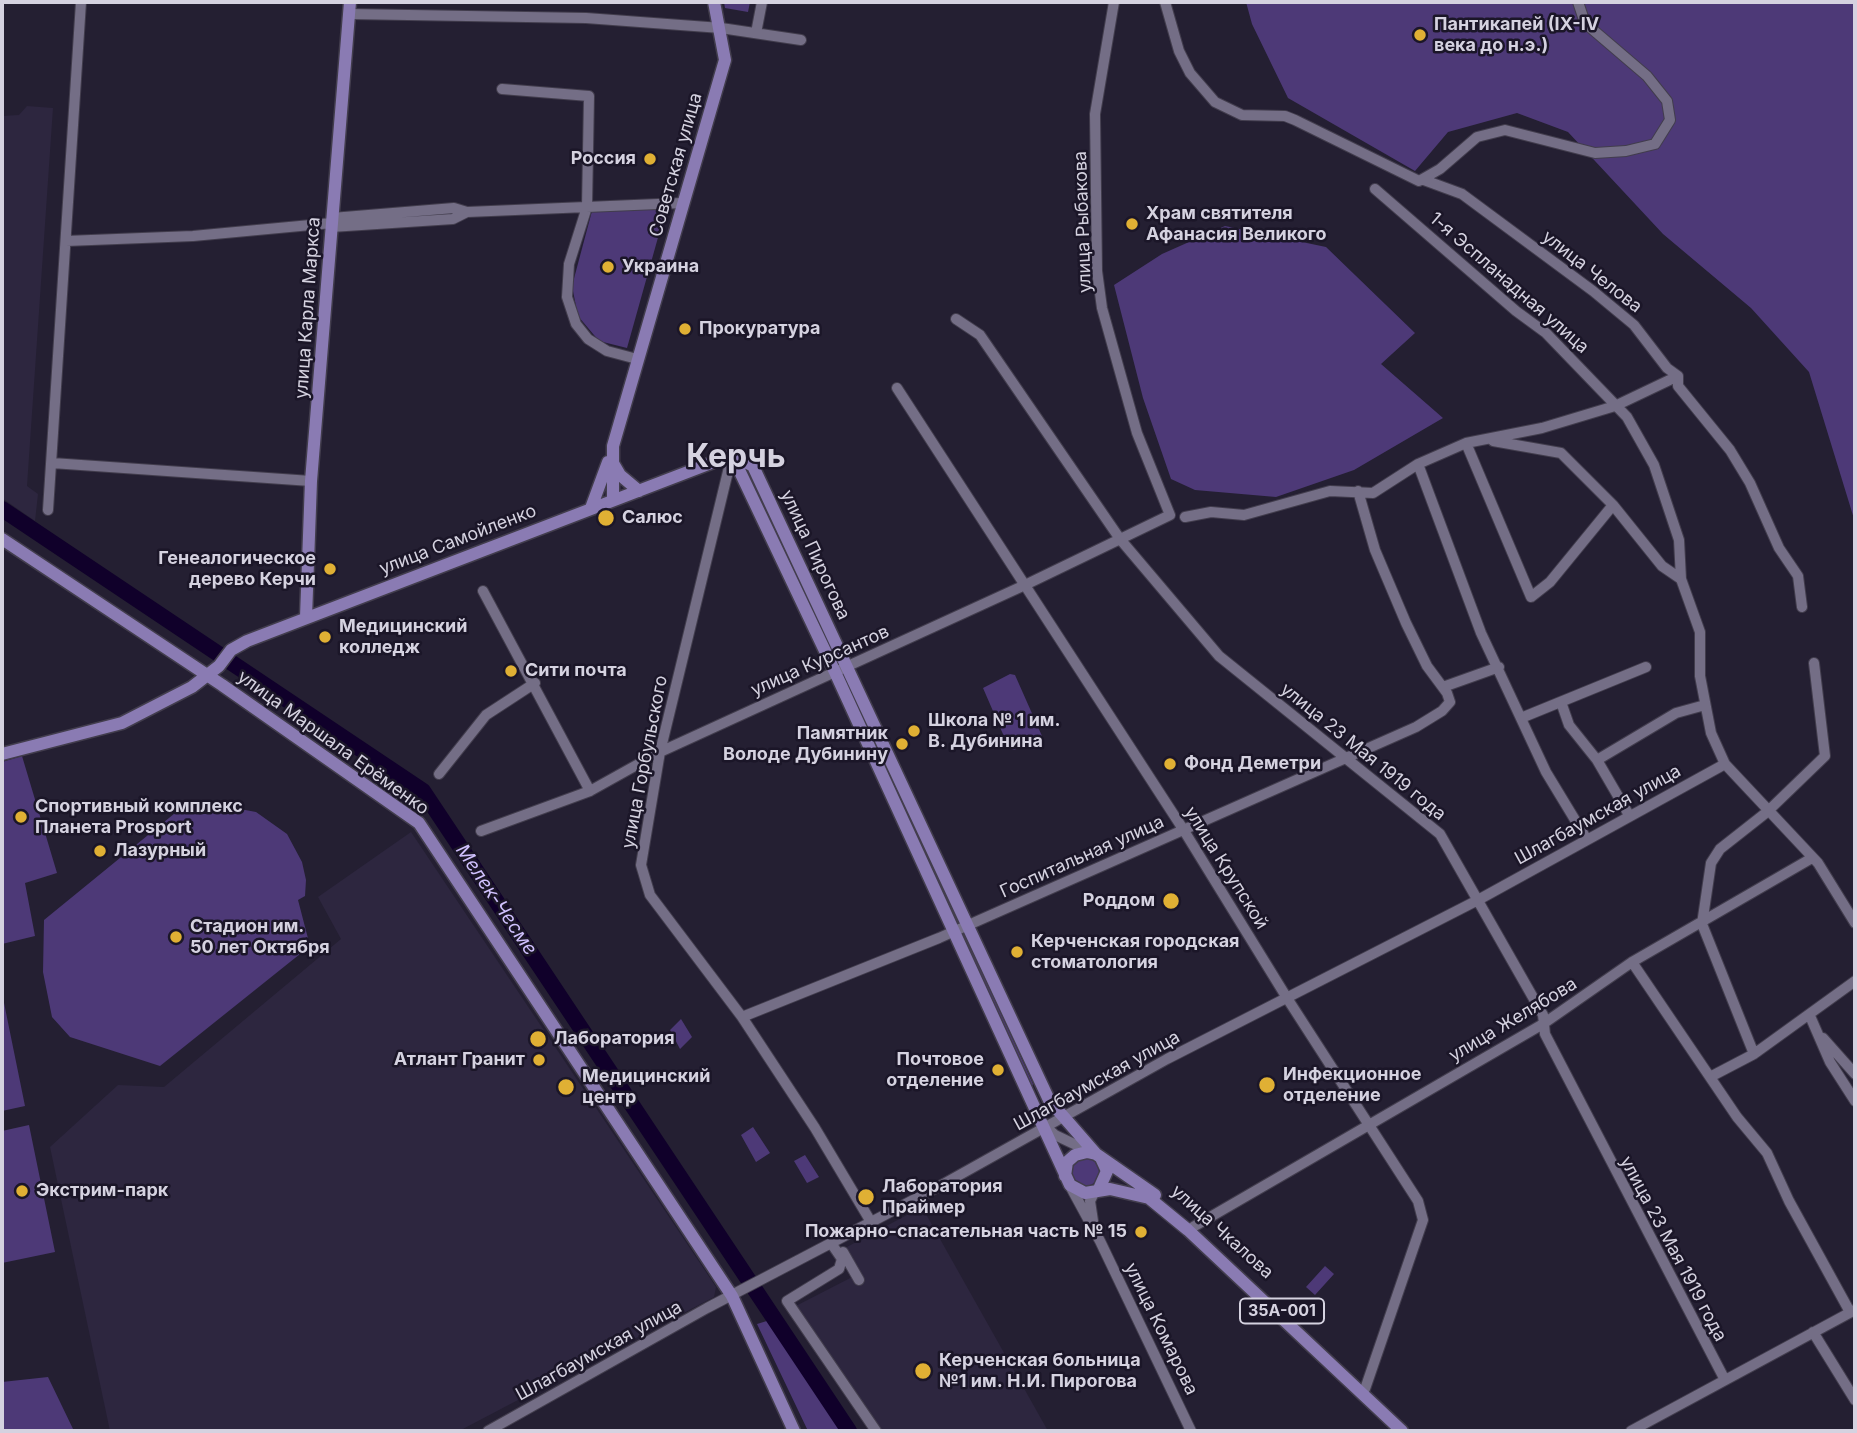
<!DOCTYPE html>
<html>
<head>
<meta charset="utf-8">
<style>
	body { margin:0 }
	#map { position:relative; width:1857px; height:1433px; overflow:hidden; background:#241f32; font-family:Inter,sans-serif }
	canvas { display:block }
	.frame { position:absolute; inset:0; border:4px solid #d5d2e0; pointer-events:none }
</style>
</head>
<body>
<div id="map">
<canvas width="1857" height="1433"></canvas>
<div class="frame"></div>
</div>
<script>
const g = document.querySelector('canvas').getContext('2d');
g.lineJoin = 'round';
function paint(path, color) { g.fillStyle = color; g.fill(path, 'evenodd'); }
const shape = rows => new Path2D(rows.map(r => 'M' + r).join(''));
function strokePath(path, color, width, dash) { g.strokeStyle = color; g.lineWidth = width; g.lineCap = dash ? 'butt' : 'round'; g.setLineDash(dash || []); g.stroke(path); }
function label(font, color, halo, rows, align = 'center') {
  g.font = font + ' Inter,sans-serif'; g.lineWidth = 5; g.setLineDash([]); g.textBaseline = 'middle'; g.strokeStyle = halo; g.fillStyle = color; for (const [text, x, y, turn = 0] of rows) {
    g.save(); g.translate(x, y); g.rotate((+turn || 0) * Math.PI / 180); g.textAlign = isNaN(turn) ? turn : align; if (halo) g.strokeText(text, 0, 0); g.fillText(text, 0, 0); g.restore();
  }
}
paint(shape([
	[27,106,53,108,27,486,38,494,35,521,2,498,2,116,19,115],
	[411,832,716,1287,714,1297,459,1431,110,1431,50,1147,118,1085,164,1087,341,939,318,897],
	[922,1207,1048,1431,875,1431,788,1310,860,1273,845,1248]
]), '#2d263f');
paint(shape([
	[724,2,750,2,748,12,725,8],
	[1246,2,1855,2,1855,522,1809,372,1751,308,1663,234,1568,132,1517,113,1448,132,1415,171,1288,98,1252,24],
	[666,209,627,348,599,341,578,316,572,286,592,211],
	[1225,226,1326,247,1415,333,1381,364,1443,418,1354,470,1276,497,1195,490,1171,479,1143,398,1114,285,1162,254],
	[1010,674,1015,675,1042,736,1014,750,1009,748,983,688],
	[844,678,957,918,957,924],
	[22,756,57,873,25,883,35,936,2,944,2,762],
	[191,800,256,812,287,834,302,862,306,880,305,896,298,900,310,946,160,1066,70,1037,52,1017,43,972,44,920],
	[962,932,966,935,1033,1084,1031,1089,958,934],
	[2,993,25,1106,2,1111],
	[681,1019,692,1037,680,1049,670,1030],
	[29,1125,55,1252,2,1263,2,1131],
	[753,1127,770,1153,756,1162,741,1135],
	[805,1155,819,1177,807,1183,794,1161],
	'1071 1172a14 14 0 1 1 28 0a14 14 0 1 1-28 0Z',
	[1325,1266,1334,1274,1315,1295,1306,1287],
	[770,1320,843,1431,808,1431,757,1324],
	[48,1377,74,1431,2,1431,2,1382]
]), '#4d3977');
strokePath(shape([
	[2,509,423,791,849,1431]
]), '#10002a', 16);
const minor = shape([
	[1165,2,1179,51,1190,73,1215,102,1242,115,1285,116,1295,120,1419,181,1440,169,1477,137,1505,130,1595,153,1626,151,1655,144,1670,120,1667,101,1647,76,1585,23,1578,2],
	[349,14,586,18,721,28,801,40],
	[756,33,762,2],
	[502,89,589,96,587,207,569,264,567,297,576,324,588,339,607,351,637,359],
	[1424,180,1462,194,1593,291,1634,325,1667,368,1678,376,1678,386,1730,450,1750,483,1779,548,1798,576,1802,607],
	[1375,189,1516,311,1546,333,1627,417,1654,465,1679,540,1681,579,1700,632,1700,676,1711,733,1725,764,1818,863,1855,923],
	[332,218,454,208,467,212,682,203],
	[331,227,453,219,467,212],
	[66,241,193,236,332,223],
	[956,319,980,335,1120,539,1219,656,1440,834,1543,1015,1545,1034,1725,1380],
	[897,388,1183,829,1287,998,1418,1201,1423,1220,1365,1389],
	[1493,441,1561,453,1613,505,1662,566,1681,579],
	[1466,443,1531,597,1550,582,1613,505],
	[732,455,660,752,641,865,650,895,742,1017,815,1128,871,1222],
	[52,463,311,481],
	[1418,464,1481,633,1546,772,1586,838],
	[48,510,81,2],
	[1185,517,1211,512,1244,515,1330,491,1373,493,1418,464,1466,443,1542,428,1615,406,1678,376],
	[483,591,590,791],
	[1443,687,1499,667],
	[1561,702,1569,725,1597,760,1629,815],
	[1521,718,1646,667],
	[1597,760,1676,713,1705,705],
	[439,774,486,715,535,683],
	[481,831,590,791,660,752,1025,585,1170,515,1137,433,1102,308,1097,271,1095,114,1114,2],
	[1632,962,1737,1117,1767,1153,1789,1201,1850,1312],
	[1810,1016,1830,1062,1855,1101],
	[742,1017,939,938,1416,727,1442,711,1450,702,1447,693,1427,666,1406,623,1375,550,1358,491],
	[1823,1038,1855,1074],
	[1754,1054,1702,924,1711,863,1720,849,1767,812,1825,756,1814,663],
	[1710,1077,1754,1054,1855,981],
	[1046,1127,1055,1135,1091,1152],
	[1069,1184,1100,1241,1191,1431],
	[1093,1221,1090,1201,1095,1191],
	[1193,1227,1543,1024,1632,962,1812,858],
	[831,1243,842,1259,839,1269,787,1301,876,1431],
	[843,1252,859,1280],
	[1813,1332,1855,1400],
	[488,1431,707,1308,938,1187,1167,1059,1478,900,1725,764],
	[1631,1431,1855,1310]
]);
const major = shape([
	[732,455,835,672,1070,1185,1085,1193,1110,1189,1149,1198,1188,1230,1402,1431],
	[732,455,753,466,1049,1100,1096,1154,1155,1195],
	[613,463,620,475,639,491],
	[613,500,613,446,725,60,714,2],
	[591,508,608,462],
	[2,539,222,685,419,823,732,1296,794,1431],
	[306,617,311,481,350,2],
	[2,754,122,723,192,687,219,666,231,650,247,641,732,455],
	[1065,1176,1067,1162,1075,1155,1087,1152,1096,1154],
	[1099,1189,1107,1171,1101,1158]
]);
strokePath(minor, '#423d4d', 12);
strokePath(major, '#423d4d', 15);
strokePath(minor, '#746e86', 10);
strokePath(major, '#8a7bb3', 12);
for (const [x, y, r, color] of [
	[1420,35,7,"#e0b034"],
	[650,159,7,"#e0b034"],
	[1132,224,7,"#e0b034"],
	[608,267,7,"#e0b034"],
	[685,329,7,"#e0b034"],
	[606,518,9,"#e0b034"],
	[330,569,7,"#e0b034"],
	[325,637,7,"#e0b034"],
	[511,671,7,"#e0b034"],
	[914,731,7,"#e0b034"],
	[902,744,7,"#e0b034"],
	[1170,764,7,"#e0b034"],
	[21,817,7,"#e0b034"],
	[100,851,7,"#e0b034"],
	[1171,901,9,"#e0b034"],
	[176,937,7,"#e0b034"],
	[1017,952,7,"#e0b034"],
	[538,1039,9,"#e0b034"],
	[539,1060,7,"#e0b034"],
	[998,1070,7,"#e0b034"],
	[1267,1085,9,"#e0b034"],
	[566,1087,9,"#e0b034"],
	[22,1191,7,"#e0b034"],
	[866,1197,9,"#e0b034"],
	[1141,1232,7,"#e0b034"],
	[923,1371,9,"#e0b034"]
]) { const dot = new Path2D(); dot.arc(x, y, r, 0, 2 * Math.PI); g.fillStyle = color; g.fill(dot); strokePath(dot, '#1b1628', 2.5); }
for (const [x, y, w] of [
	[1282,1311,84]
]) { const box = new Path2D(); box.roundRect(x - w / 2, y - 12.5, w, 25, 5); g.fillStyle = '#1b1628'; g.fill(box); strokePath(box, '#d5d2e0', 2); }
label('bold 16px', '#d5d2e0', null, [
	["35А-001",1282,1311]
]);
label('bold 18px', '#d5d2e0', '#1b1628', [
	["Пантикапей (IX-IV",1434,25],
	["века до н.э.)",1434,46],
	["Россия",636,159,"right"],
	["Храм святителя",1146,214],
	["Афанасия Великого",1146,235],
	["Украина",622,267],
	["Прокуратура",699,329],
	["Салюс",622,518],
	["Генеалогическое",316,559,"right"],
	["дерево Керчи",316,580,"right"],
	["Медицинский",339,627],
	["колледж",339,648],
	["Сити почта",525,671],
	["Школа № 1 им.",928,721],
	["В. Дубинина",928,742],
	["Памятник",888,734,"right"],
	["Володе Дубинину",888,755,"right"],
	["Фонд Деметри",1184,764],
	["Спортивный комплекс",35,807],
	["Планета Prosport",35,828],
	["Лазурный",114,851],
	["Роддом",1155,901,"right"],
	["Стадион им.",190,927],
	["50 лет Октября",190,948],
	["Керченская городская",1031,942],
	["стоматология",1031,963],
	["Лаборатория",554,1039],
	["Атлант Гранит",525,1060,"right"],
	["Почтовое",984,1060,"right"],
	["отделение",984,1081,"right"],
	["Инфекционное",1283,1075],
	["отделение",1283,1096],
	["Медицинский",582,1077],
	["центр",582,1098],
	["Лаборатория",882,1187],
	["Праймер",882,1208],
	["Экстрим-парк",36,1191],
	["Пожарно-спасательная часть № 15",1127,1232,"right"],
	["Керченская больница",939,1361],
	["№1 им. Н.И. Пирогова",939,1382]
], 'left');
label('18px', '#d5d2e0', '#1b1628', [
	["Советская улица",676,165,-74],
	["улица Рыбакова",1083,222,-92],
	["улица Челова",1592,272,38],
	["1-я Эспланадная улица",1509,283,41],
	["улица Карла Маркса",308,308,-86],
	["улица Самойленко",458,540,-21],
	["улица Пирогова",815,555,65],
	["улица Курсантов",820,661,-24],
	["улица Маршала Ерёменко",333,743,36],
	["улица 23 Мая 1919 года",1363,752,39],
	["улица Горбульского",645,762,-79],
	["Шлагбаумская улица",1598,815,-29],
	["Госпитальная улица",1082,857,-24],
	["улица Крупской",1226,868,58],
	["улица Желябова",1513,1020,-31],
	["Шлагбаумская улица",1097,1081,-29],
	["улица Чкалова",1222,1232,42],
	["улица 23 Мая 1919 года",1673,1249,62],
	["улица Комарова",1161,1329,64],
	["Шлагбаумская улица",599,1351,-29]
]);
label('italic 19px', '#d0c1fe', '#1b1628', [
	["Мелек-Чесме",496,900,56]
]);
label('bold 32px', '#d5d2e0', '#1b1628', [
	["Керчь",736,457]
]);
</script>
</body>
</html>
